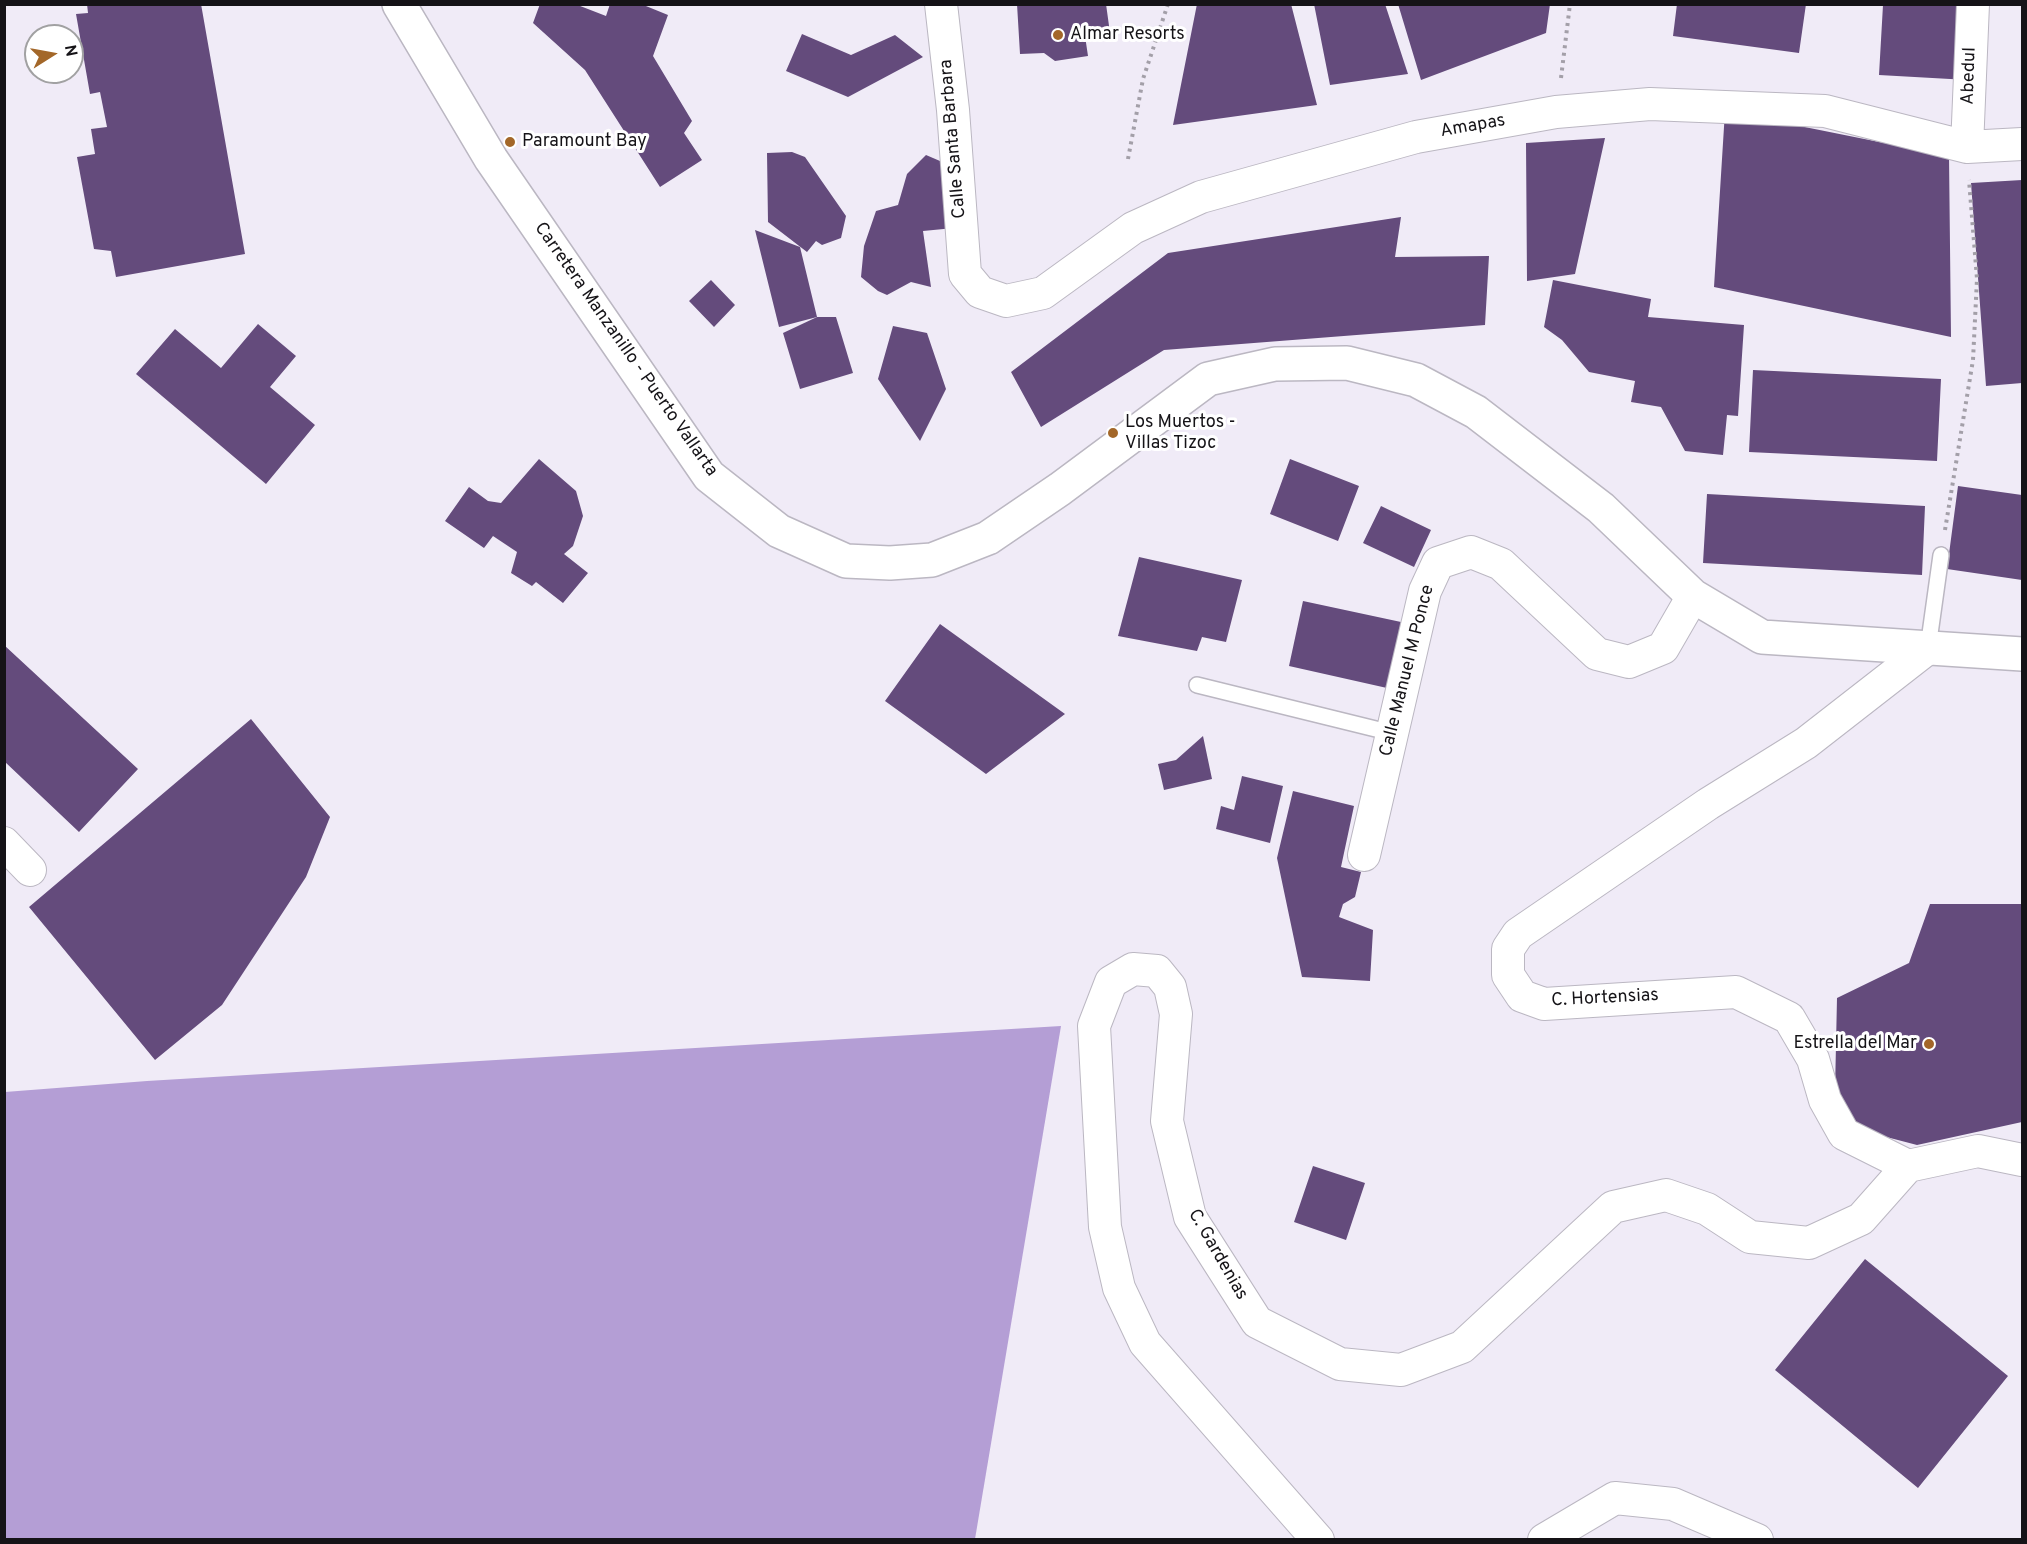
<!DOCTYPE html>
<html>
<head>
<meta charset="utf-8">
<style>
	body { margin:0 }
	#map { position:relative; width:2027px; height:1544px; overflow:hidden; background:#f0ebf7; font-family:Overpass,sans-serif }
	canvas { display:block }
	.frame { position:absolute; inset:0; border:6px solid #151317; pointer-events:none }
	.north { position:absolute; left:24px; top:24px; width:60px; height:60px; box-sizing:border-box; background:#fff; border:2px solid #a1a1a2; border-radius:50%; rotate:79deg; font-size:16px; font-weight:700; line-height:24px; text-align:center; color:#151317 }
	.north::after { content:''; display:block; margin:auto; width:21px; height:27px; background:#a36729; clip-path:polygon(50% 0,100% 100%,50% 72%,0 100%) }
</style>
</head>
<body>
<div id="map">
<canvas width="2027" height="1544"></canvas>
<div class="frame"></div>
<div class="north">N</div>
</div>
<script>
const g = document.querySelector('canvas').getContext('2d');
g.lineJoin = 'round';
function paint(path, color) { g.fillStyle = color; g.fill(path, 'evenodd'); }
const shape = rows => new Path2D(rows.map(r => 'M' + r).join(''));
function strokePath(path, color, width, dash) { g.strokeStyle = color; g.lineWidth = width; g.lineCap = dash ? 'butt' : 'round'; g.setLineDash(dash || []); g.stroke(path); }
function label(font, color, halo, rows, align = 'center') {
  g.font = font + ' Overpass,sans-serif'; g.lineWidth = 6; g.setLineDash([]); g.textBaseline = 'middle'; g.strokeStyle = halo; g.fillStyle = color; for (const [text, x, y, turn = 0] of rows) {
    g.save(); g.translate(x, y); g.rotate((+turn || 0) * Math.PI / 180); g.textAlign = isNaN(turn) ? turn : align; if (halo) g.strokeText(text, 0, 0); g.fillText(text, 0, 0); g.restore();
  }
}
paint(shape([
	[1061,1026,975,1539,5,1539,5,1092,147,1081]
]), '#b49ed5');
paint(shape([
	[87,4,201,4,245,254,116,277,111,251,94,249,77,157,95,154,91,129,107,127,100,92,90,94,76,14,88,13],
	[540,4,575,4,606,16,610,4,641,4,668,15,653,56,692,121,684,133,702,160,660,187,585,70,533,23],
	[1017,4,1106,4,1110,33,1085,36,1088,56,1055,61,1044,53,1020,54],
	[1197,4,1291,4,1317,105,1173,125],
	[1314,4,1385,4,1408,74,1330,85],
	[1398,4,1550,4,1546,33,1421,80],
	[1677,4,1806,4,1799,53,1673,36],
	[1883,5,1968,5,1968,80,1879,75],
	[802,34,851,55,895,35,923,57,848,97,786,71],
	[1725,111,1949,156,1951,337,1714,287],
	[1605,138,1575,274,1527,281,1526,143],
	[792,152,805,157,846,216,841,238,822,245,816,241,807,252,768,222,767,153],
	[926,155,947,164,954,228,923,231,931,287,911,282,887,295,878,291,861,277,864,246,876,211,898,205,907,174],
	[2022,180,2022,383,1986,386,1971,183],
	[1401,217,1395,257,1489,256,1485,325,1164,350,1041,427,1011,372,1168,253],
	[755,230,800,247,817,317,779,327],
	[711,280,735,305,714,327,689,301],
	[1553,280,1651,299,1648,317,1744,325,1738,416,1727,415,1723,455,1685,451,1661,407,1631,402,1635,381,1589,372,1562,340,1544,327],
	[817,317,836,317,853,373,800,389,783,333],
	[258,324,296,356,270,387,315,425,266,484,136,374,175,329,221,368],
	[893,326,927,333,946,389,920,441,878,379],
	[1753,370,1941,379,1937,461,1749,452],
	[539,459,576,491,583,516,573,546,564,554,588,573,563,603,536,582,532,586,511,573,517,552,493,536,484,548,445,521,469,487,488,501,501,503],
	[1290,459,1359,486,1338,541,1270,514],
	[1958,486,2022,495,2022,580,1947,569],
	[1707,494,1925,506,1922,575,1703,563],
	[1381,506,1431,530,1414,567,1363,543],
	[1139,557,1242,580,1226,642,1202,637,1197,651,1118,636],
	[1303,601,1401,622,1387,688,1289,666],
	[940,624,1065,714,986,774,885,701],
	[4,645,138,769,79,832,4,761],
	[251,719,330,817,306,877,222,1005,155,1060,29,907],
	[1203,736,1212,779,1164,790,1158,764,1176,760],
	[1242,776,1283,786,1270,843,1216,829,1221,806,1234,810],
	[1293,791,1354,806,1341,867,1361,872,1355,897,1343,904,1339,917,1373,930,1370,981,1302,977,1277,858],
	[1930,904,2022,904,2022,1122,1917,1145,1852,1128,1835,1091,1837,998,1909,963],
	[1313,1166,1365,1183,1346,1240,1294,1222],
	[1865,1259,2008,1376,1918,1488,1775,1370]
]), '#644b7c');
const lane = shape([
	[1928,648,1941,555],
	[1197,685,1392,733]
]);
const street = shape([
	[941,4,953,110,965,274,980,292,1006,301,1043,293,1133,228,1201,197,1416,137,1556,112,1650,104,1825,111,1967,147,2022,144],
	[1967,147,1973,4],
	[1928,648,1806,743,1708,804,1518,934,1508,949,1508,975,1522,996,1544,1004,1736,992,1789,1018,1813,1059,1825,1100,1844,1134,1908,1166,1978,1151,2022,1160],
	[4,843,30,870],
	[1364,855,1425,591,1438,563,1471,552,1501,564,1597,654,1629,662,1663,648,1693,596],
	[1318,1540,1145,1343,1119,1288,1105,1227,1094,1026,1111,982,1133,969,1157,971,1170,987,1176,1014,1167,1121,1190,1217,1257,1322,1340,1364,1401,1370,1462,1347,1613,1207,1666,1195,1707,1209,1750,1237,1809,1243,1861,1219,1908,1166],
	[1544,1540,1615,1498,1673,1504,1757,1540]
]);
const highway = shape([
	[399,4,491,159,709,476,779,531,846,561,890,563,932,560,988,538,1060,489,1208,379,1275,364,1347,363,1416,380,1476,412,1601,508,1693,596,1762,637,2022,654]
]);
strokePath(lane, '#bbb7c2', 18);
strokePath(street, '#bbb7c2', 34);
strokePath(highway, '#bbb7c2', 36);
strokePath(shape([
	[1561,78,1570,4],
	[1128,159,1143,79,1168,4],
	[1945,530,1973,360,1977,279,1969,180]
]), '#a39fa8', 4, [3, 4.5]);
strokePath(lane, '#fff', 15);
strokePath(street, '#fff', 32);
strokePath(highway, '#fff', 33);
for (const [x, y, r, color] of [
	[1058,35,6,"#a36729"],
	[510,142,6,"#a36729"],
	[1113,433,6,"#a36729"],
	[1929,1044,6,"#a36729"]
]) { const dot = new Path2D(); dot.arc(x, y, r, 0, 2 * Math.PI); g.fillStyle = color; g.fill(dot); strokePath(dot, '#fff', 2); }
label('18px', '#151317', '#fff', [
	["Almar Resorts",1070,35],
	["Paramount Bay",522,142],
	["Los Muertos -",1125,423],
	["Villas Tizoc",1125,444],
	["Estrella del Mar",1917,1044,"right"]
], 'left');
label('18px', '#151317', '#fff', [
	["Abedul",1970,76,-88],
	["Amapas",1473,127,-10],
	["Calle Santa Barbara",954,139,-95],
	["Carretera Manzanillo - Puerto Vallarta",625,350,55],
	["Calle Manuel M Ponce",1408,671,-76],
	["C. Hortensias",1605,999,-3],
	["C. Gardenias",1217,1255,60]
]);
</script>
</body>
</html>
